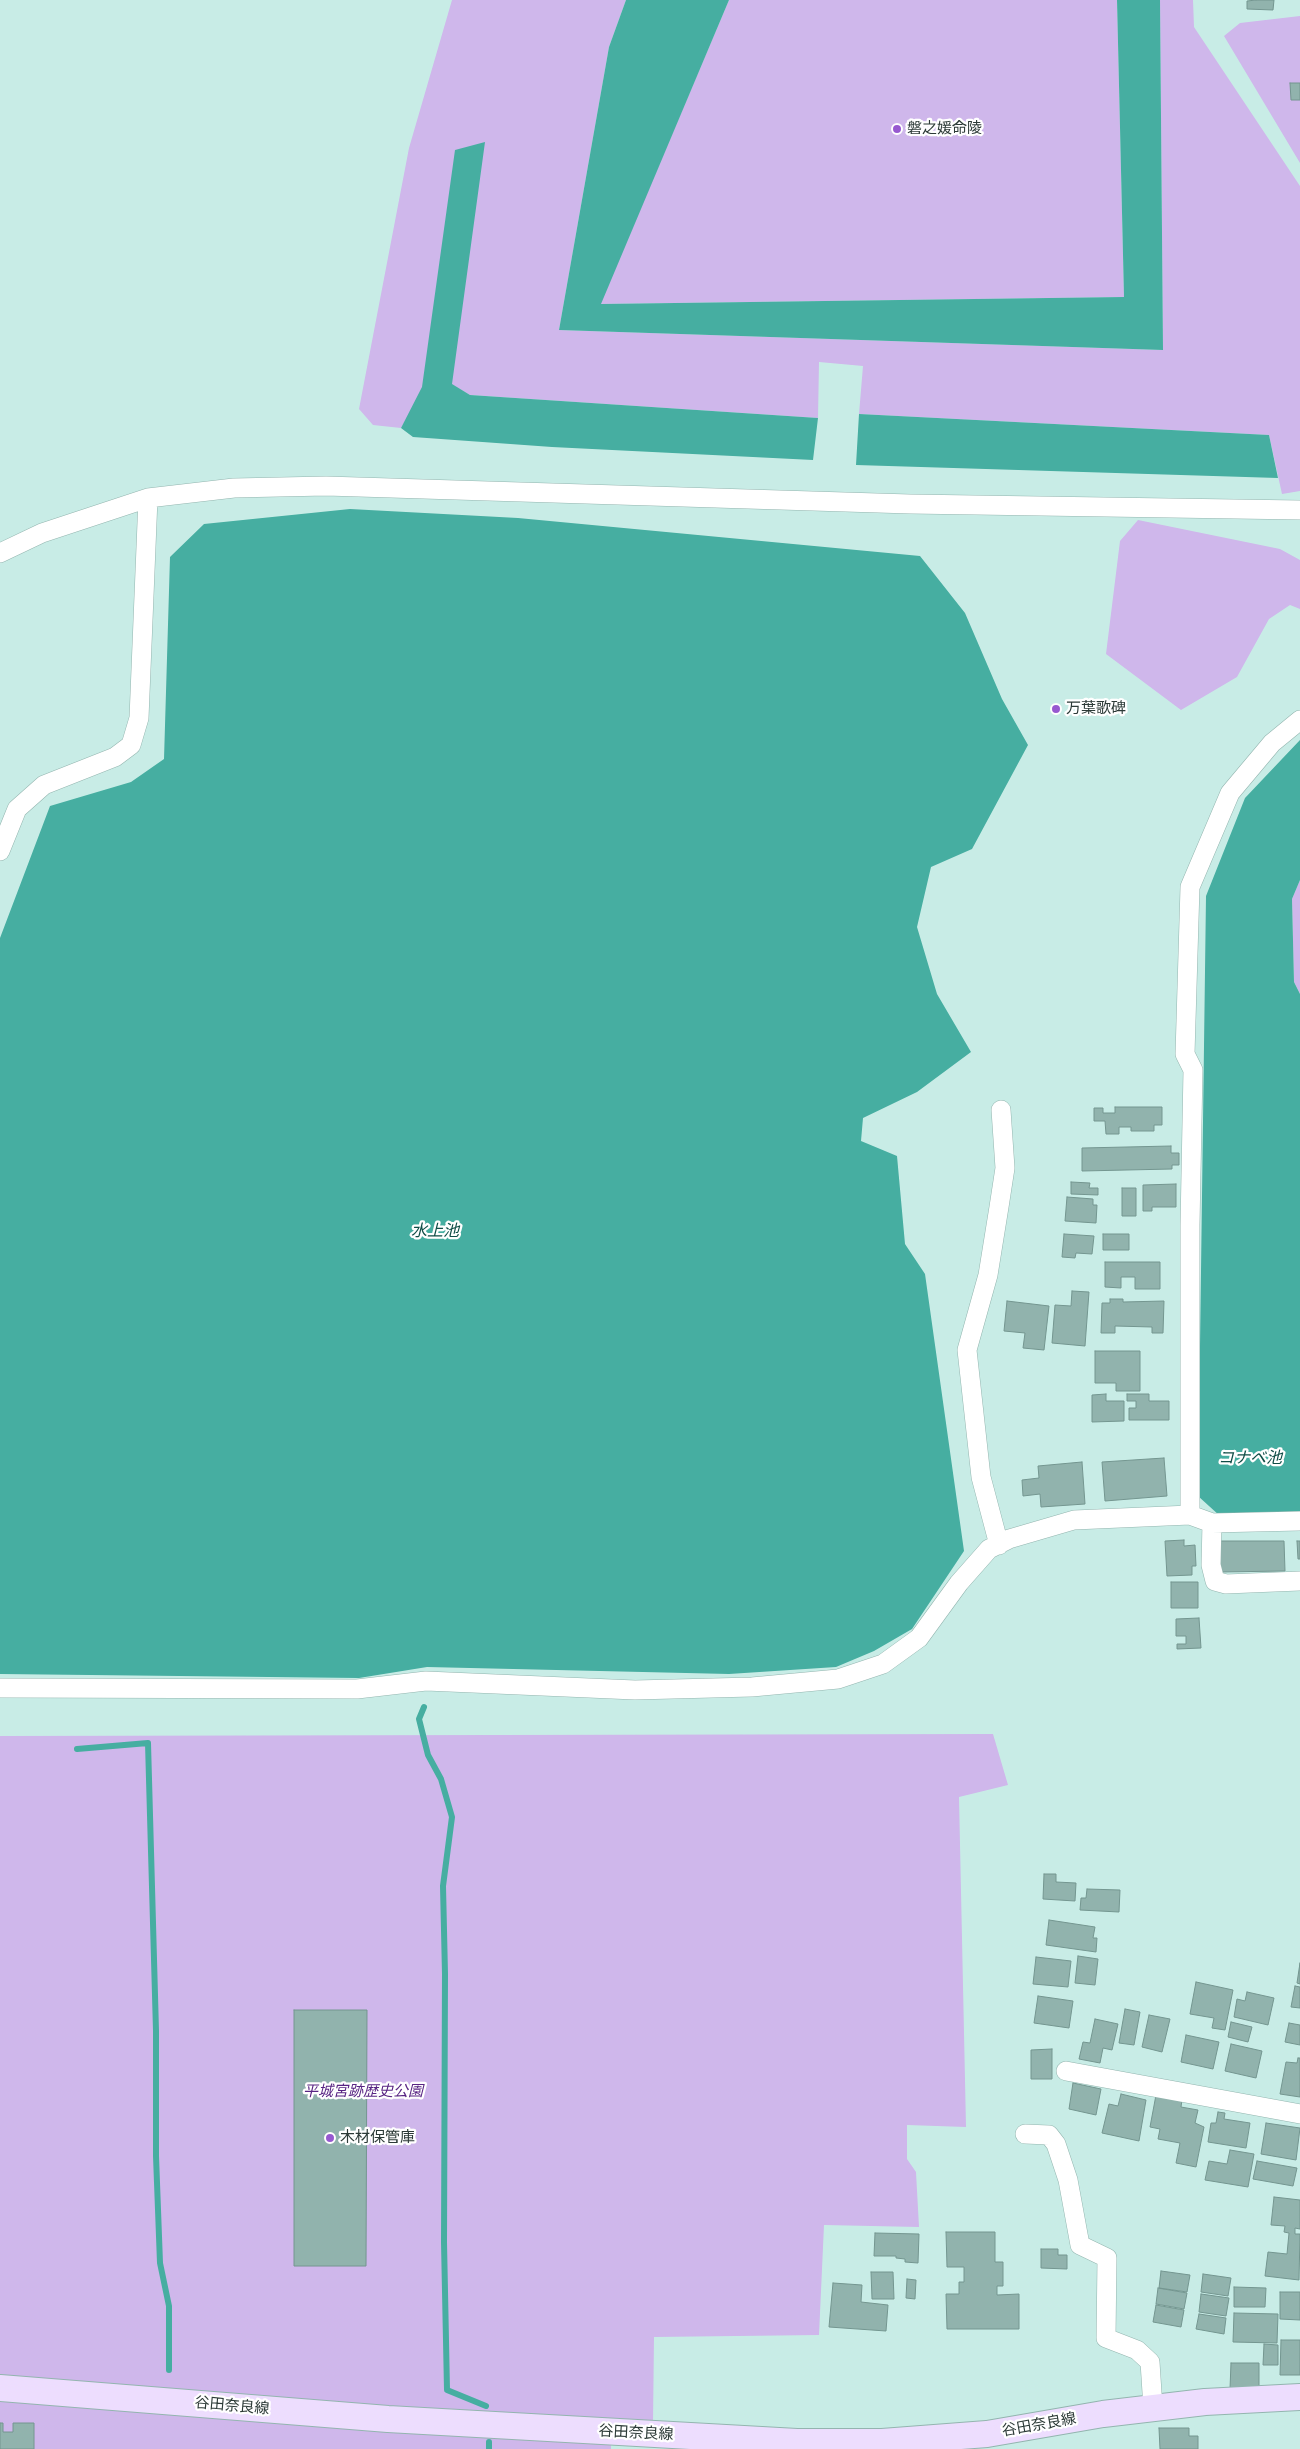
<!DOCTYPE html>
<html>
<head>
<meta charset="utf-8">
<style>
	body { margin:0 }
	canvas { display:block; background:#c8ece6 }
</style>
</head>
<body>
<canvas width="1300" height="2449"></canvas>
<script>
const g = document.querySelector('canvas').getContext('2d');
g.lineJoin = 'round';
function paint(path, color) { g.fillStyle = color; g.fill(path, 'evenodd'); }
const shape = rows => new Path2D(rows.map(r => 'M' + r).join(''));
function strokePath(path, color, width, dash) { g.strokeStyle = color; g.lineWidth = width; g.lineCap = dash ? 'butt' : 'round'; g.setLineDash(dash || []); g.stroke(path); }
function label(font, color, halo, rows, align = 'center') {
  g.font = font + ' "IBM Plex Serif","Noto Sans JP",serif'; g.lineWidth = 4.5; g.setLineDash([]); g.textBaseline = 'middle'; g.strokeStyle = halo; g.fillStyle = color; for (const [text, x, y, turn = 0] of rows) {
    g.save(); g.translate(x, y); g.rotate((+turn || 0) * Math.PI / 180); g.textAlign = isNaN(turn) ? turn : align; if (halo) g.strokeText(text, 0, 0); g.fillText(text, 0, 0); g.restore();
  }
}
paint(shape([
	[452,0,626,0,609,47,559,330,1163,350,1160,0,1193,0,1194,27,1300,186,1300,491,1282,494,1269,435,859,414,863,366,819,362,818,418,470,395,451,384,484,142,421,394,401,428,373,425,359,409,409,148],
	[729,0,1117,0,1124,297,600,304],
	[1300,16,1300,163,1224,36,1240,23],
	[1138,520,1280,549,1300,560,1300,609,1290,605,1269,619,1237,677,1181,710,1106,654,1120,541],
	[1300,880,1300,994,1294,982,1292,899],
	[993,1734,1008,1785,959,1797,966,2127,907,2125,907,2159,916,2172,919,2227,824,2225,819,2335,654,2337,653,2423,610,2421,611,2449,0,2449,0,1736]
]), '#cfb7eb');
paint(shape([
	[626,0,729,0,601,304,1124,297,1117,0,1160,0,1163,350,559,330,609,47],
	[485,142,452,384,470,395,818,418,813,460,552,447,413,437,401,428,422,387,455,150],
	[859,414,1269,435,1278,478,856,465],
	[350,509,518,518,920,556,965,613,1002,699,1028,745,972,849,931,867,917,927,937,994,971,1052,917,1092,863,1118,861,1141,897,1156,905,1244,925,1274,964,1551,912,1629,874,1651,836,1667,729,1674,427,1667,359,1678,0,1674,0,938,50,806,131,782,164,759,170,557,204,524],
	[1300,740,1300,880,1292,899,1294,982,1300,994,1300,1514,1220,1516,1198,1496,1206,896,1245,798]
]), '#46aea1');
strokePath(shape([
	[424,1707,419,1719,428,1755,441,1779,452,1817,443,1886,445,1974,444,2242,447,2390,486,2406],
	[77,1749,148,1743,156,2031,156,2156,160,2263,169,2306,169,2370],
	[489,2442,489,2449]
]), '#46aea1', 6);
const building = shape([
	[1256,0,1274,0,1273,10,1247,9,1247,1,1256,0],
	[1290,83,1300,83,1300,100,1291,100,1290,83],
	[1115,1107,1162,1107,1162,1125,1154,1125,1154,1131,1131,1131,1131,1127,1119,1127,1119,1134,1106,1134,1105,1121,1094,1121,1094,1108,1103,1108,1103,1113,1115,1113,1115,1107],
	[1171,1146,1171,1153,1179,1153,1179,1165,1172,1165,1172,1169,1082,1171,1082,1148,1171,1146],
	[1071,1182,1090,1183,1089,1188,1098,1188,1098,1195,1071,1194,1071,1182],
	[1176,1184,1176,1207,1152,1207,1152,1211,1143,1211,1143,1185,1176,1184],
	[1122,1188,1136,1188,1136,1216,1122,1216,1122,1188],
	[1067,1197,1093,1199,1093,1205,1097,1205,1096,1223,1065,1221,1067,1197],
	[1064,1234,1094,1236,1092,1254,1076,1253,1075,1258,1062,1257,1064,1234],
	[1103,1234,1129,1234,1129,1250,1103,1250,1103,1234],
	[1105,1262,1160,1262,1160,1289,1135,1289,1135,1277,1121,1277,1121,1288,1105,1287,1105,1262],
	[1072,1291,1089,1292,1085,1346,1052,1343,1055,1305,1071,1306,1072,1291],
	[1110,1299,1123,1299,1123,1302,1164,1301,1163,1333,1152,1333,1152,1327,1115,1326,1115,1333,1101,1333,1102,1303,1110,1303,1110,1299],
	[1007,1301,1049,1306,1044,1350,1023,1348,1025,1333,1004,1331,1007,1301],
	[1095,1351,1140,1351,1140,1391,1116,1391,1116,1383,1095,1383,1095,1351],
	[1106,1394,1106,1401,1124,1401,1124,1421,1092,1422,1092,1395,1106,1394],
	[1127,1394,1149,1394,1149,1401,1169,1401,1169,1420,1129,1420,1129,1408,1136,1408,1136,1401,1127,1401,1127,1394],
	[1164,1458,1167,1496,1105,1501,1102,1462,1164,1458],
	[1082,1462,1085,1504,1041,1507,1040,1494,1023,1496,1022,1480,1039,1478,1038,1466,1082,1462],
	[1184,1540,1184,1546,1195,1545,1196,1566,1192,1566,1192,1575,1167,1576,1165,1541,1184,1540],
	[1220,1541,1284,1541,1285,1571,1220,1572,1220,1541],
	[1297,1541,1300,1541,1300,1559,1298,1559,1297,1541],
	[1171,1582,1198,1582,1198,1608,1171,1608,1171,1582],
	[1199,1618,1201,1648,1177,1649,1177,1644,1186,1644,1186,1636,1176,1636,1176,1619,1199,1618],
	[1044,1874,1056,1874,1056,1882,1076,1883,1075,1901,1043,1899,1044,1874],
	[1087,1889,1120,1890,1119,1912,1080,1910,1081,1898,1086,1898,1087,1889],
	[1049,1920,1095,1927,1093,1938,1097,1938,1096,1952,1046,1945,1049,1920],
	[1078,1956,1098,1959,1095,1985,1075,1983,1078,1956],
	[1036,1957,1071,1961,1068,1987,1033,1984,1036,1957],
	[1300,1963,1300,1984,1297,1983,1300,1963],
	[1196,1982,1233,1990,1225,2030,1212,2028,1214,2018,1190,2014,1196,1982],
	[1295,1986,1300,1987,1300,2008,1291,2007,1295,1986],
	[1247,1992,1274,1998,1268,2025,1234,2017,1237,1999,1245,2001,1247,1992],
	[1038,1996,1073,2001,1069,2028,1034,2023,1038,1996],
	[1125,2009,1140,2012,1134,2045,1119,2043,1125,2009],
	[294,2010,367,2010,366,2266,294,2266,294,2010],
	[1149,2015,1170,2019,1162,2052,1142,2047,1149,2015],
	[1095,2019,1118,2024,1112,2050,1103,2048,1100,2063,1079,2059,1083,2042,1090,2043,1095,2019],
	[1231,2022,1252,2027,1248,2042,1228,2037,1231,2022],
	[1289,2023,1300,2025,1300,2045,1285,2042,1289,2023],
	[1186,2035,1219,2042,1213,2069,1181,2062,1186,2035],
	[1231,2044,1262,2051,1256,2078,1225,2071,1231,2044],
	[1052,2049,1052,2079,1031,2079,1031,2050,1052,2049],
	[1298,2058,1300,2058,1300,2097,1280,2094,1286,2062,1297,2063,1298,2058],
	[1073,2083,1101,2089,1096,2115,1069,2109,1073,2083],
	[1121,2094,1146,2100,1139,2141,1102,2133,1109,2104,1118,2106,1121,2094],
	[1156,2095,1182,2100,1181,2107,1198,2110,1195,2123,1204,2127,1196,2167,1176,2163,1180,2143,1158,2139,1160,2129,1150,2127,1156,2095],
	[1218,2112,1225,2113,1224,2119,1250,2123,1246,2148,1208,2142,1211,2123,1216,2123,1218,2112],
	[1266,2123,1300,2128,1296,2160,1261,2154,1266,2123],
	[1230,2150,1254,2154,1248,2187,1205,2180,1209,2161,1227,2164,1230,2150],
	[1257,2161,1297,2168,1293,2186,1253,2179,1257,2161],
	[1274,2197,1300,2200,1300,2229,1295,2228,1295,2234,1300,2234,1299,2280,1265,2276,1268,2252,1287,2254,1289,2233,1284,2232,1285,2226,1271,2225,1274,2197],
	[946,2232,995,2232,995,2262,1003,2262,1003,2286,997,2286,997,2295,1019,2294,1019,2329,947,2329,946,2294,959,2294,959,2282,964,2282,964,2267,947,2267,946,2232],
	[875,2233,919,2234,918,2263,905,2262,905,2259,896,2258,896,2256,874,2256,875,2233],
	[1041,2249,1058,2249,1058,2255,1067,2255,1067,2269,1041,2268,1041,2249],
	[1161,2271,1190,2275,1187,2292,1159,2288,1161,2271],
	[871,2272,893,2272,894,2299,872,2299,871,2272],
	[1203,2274,1231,2278,1228,2296,1201,2292,1203,2274],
	[907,2279,916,2280,915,2299,906,2298,907,2279],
	[833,2283,862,2285,861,2302,888,2305,886,2331,829,2327,833,2283],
	[1234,2287,1266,2288,1265,2307,1234,2307,1234,2287],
	[1158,2288,1187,2293,1184,2309,1156,2304,1158,2288],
	[1280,2292,1300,2292,1300,2320,1280,2319,1280,2292],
	[1201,2294,1229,2298,1226,2316,1199,2312,1201,2294],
	[1156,2305,1184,2310,1181,2327,1153,2322,1156,2305],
	[1234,2313,1278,2314,1277,2343,1233,2342,1234,2313],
	[1199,2314,1226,2318,1224,2334,1196,2329,1199,2314],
	[1281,2340,1300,2340,1300,2375,1280,2375,1281,2340],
	[1264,2344,1278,2345,1278,2365,1263,2365,1264,2344],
	[1231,2363,1259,2363,1259,2389,1230,2389,1231,2363],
	[0,2423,3,2423,3,2432,13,2432,13,2423,34,2423,34,2449,0,2449,0,2423],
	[1159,2428,1189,2428,1189,2436,1198,2436,1198,2449,1160,2449,1159,2428]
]);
paint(building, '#91b3ad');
strokePath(building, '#749690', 1);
const minor = shape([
	[0,553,42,533,148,498,234,488,326,486,910,504,1300,510],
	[0,851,17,809,44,785,115,757,131,745,139,718,148,498],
	[1190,1515,1190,1225,1193,1070,1185,1054,1190,887,1230,793,1272,743,1300,720],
	[1212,1523,1211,1565,1215,1581,1226,1584,1300,1581],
	[999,1545,981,1477,967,1350,988,1275,999,1207,1005,1168,1001,1110],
	[0,1688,357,1689,426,1681,635,1690,752,1687,838,1679,883,1664,919,1638,959,1583,989,1549,1009,1539,1074,1520,1190,1515,1212,1523,1300,1521],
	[1066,2071,1300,2114],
	[1025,2134,1049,2135,1056,2144,1068,2180,1080,2245,1107,2258,1106,2338,1137,2350,1150,2362,1153,2408]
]);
const secondary = shape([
	[0,2388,388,2419,797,2442,882,2442,987,2434,1103,2414,1205,2402,1300,2397]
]);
strokePath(minor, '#93b5af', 20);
strokePath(secondary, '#93b5af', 28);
strokePath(minor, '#fff', 19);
strokePath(secondary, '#edddfe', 26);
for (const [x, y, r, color] of [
	[897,129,5,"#9759d0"],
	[1056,709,5,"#9759d0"],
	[330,2138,5,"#9759d0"]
]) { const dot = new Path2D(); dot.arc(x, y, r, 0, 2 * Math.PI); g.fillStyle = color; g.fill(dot); strokePath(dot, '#fff', 2); }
label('15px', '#2c3a37', '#fff', [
	["磐之媛命陵",907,129],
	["万葉歌碑",1066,709],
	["木材保管庫",340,2138]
], 'left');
label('italic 15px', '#582483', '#fff', [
	["平城宮跡歴史公園",363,2092]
]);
label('15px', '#2c3a37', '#fff', [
	["谷田奈良線",232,2406,5],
	["谷田奈良線",1039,2425,-10],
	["谷田奈良線",636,2433,3]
]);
label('italic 16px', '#0f4d46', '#fff', [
	["水上池",435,1231],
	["コナベ池",1250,1458]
]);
</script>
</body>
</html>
